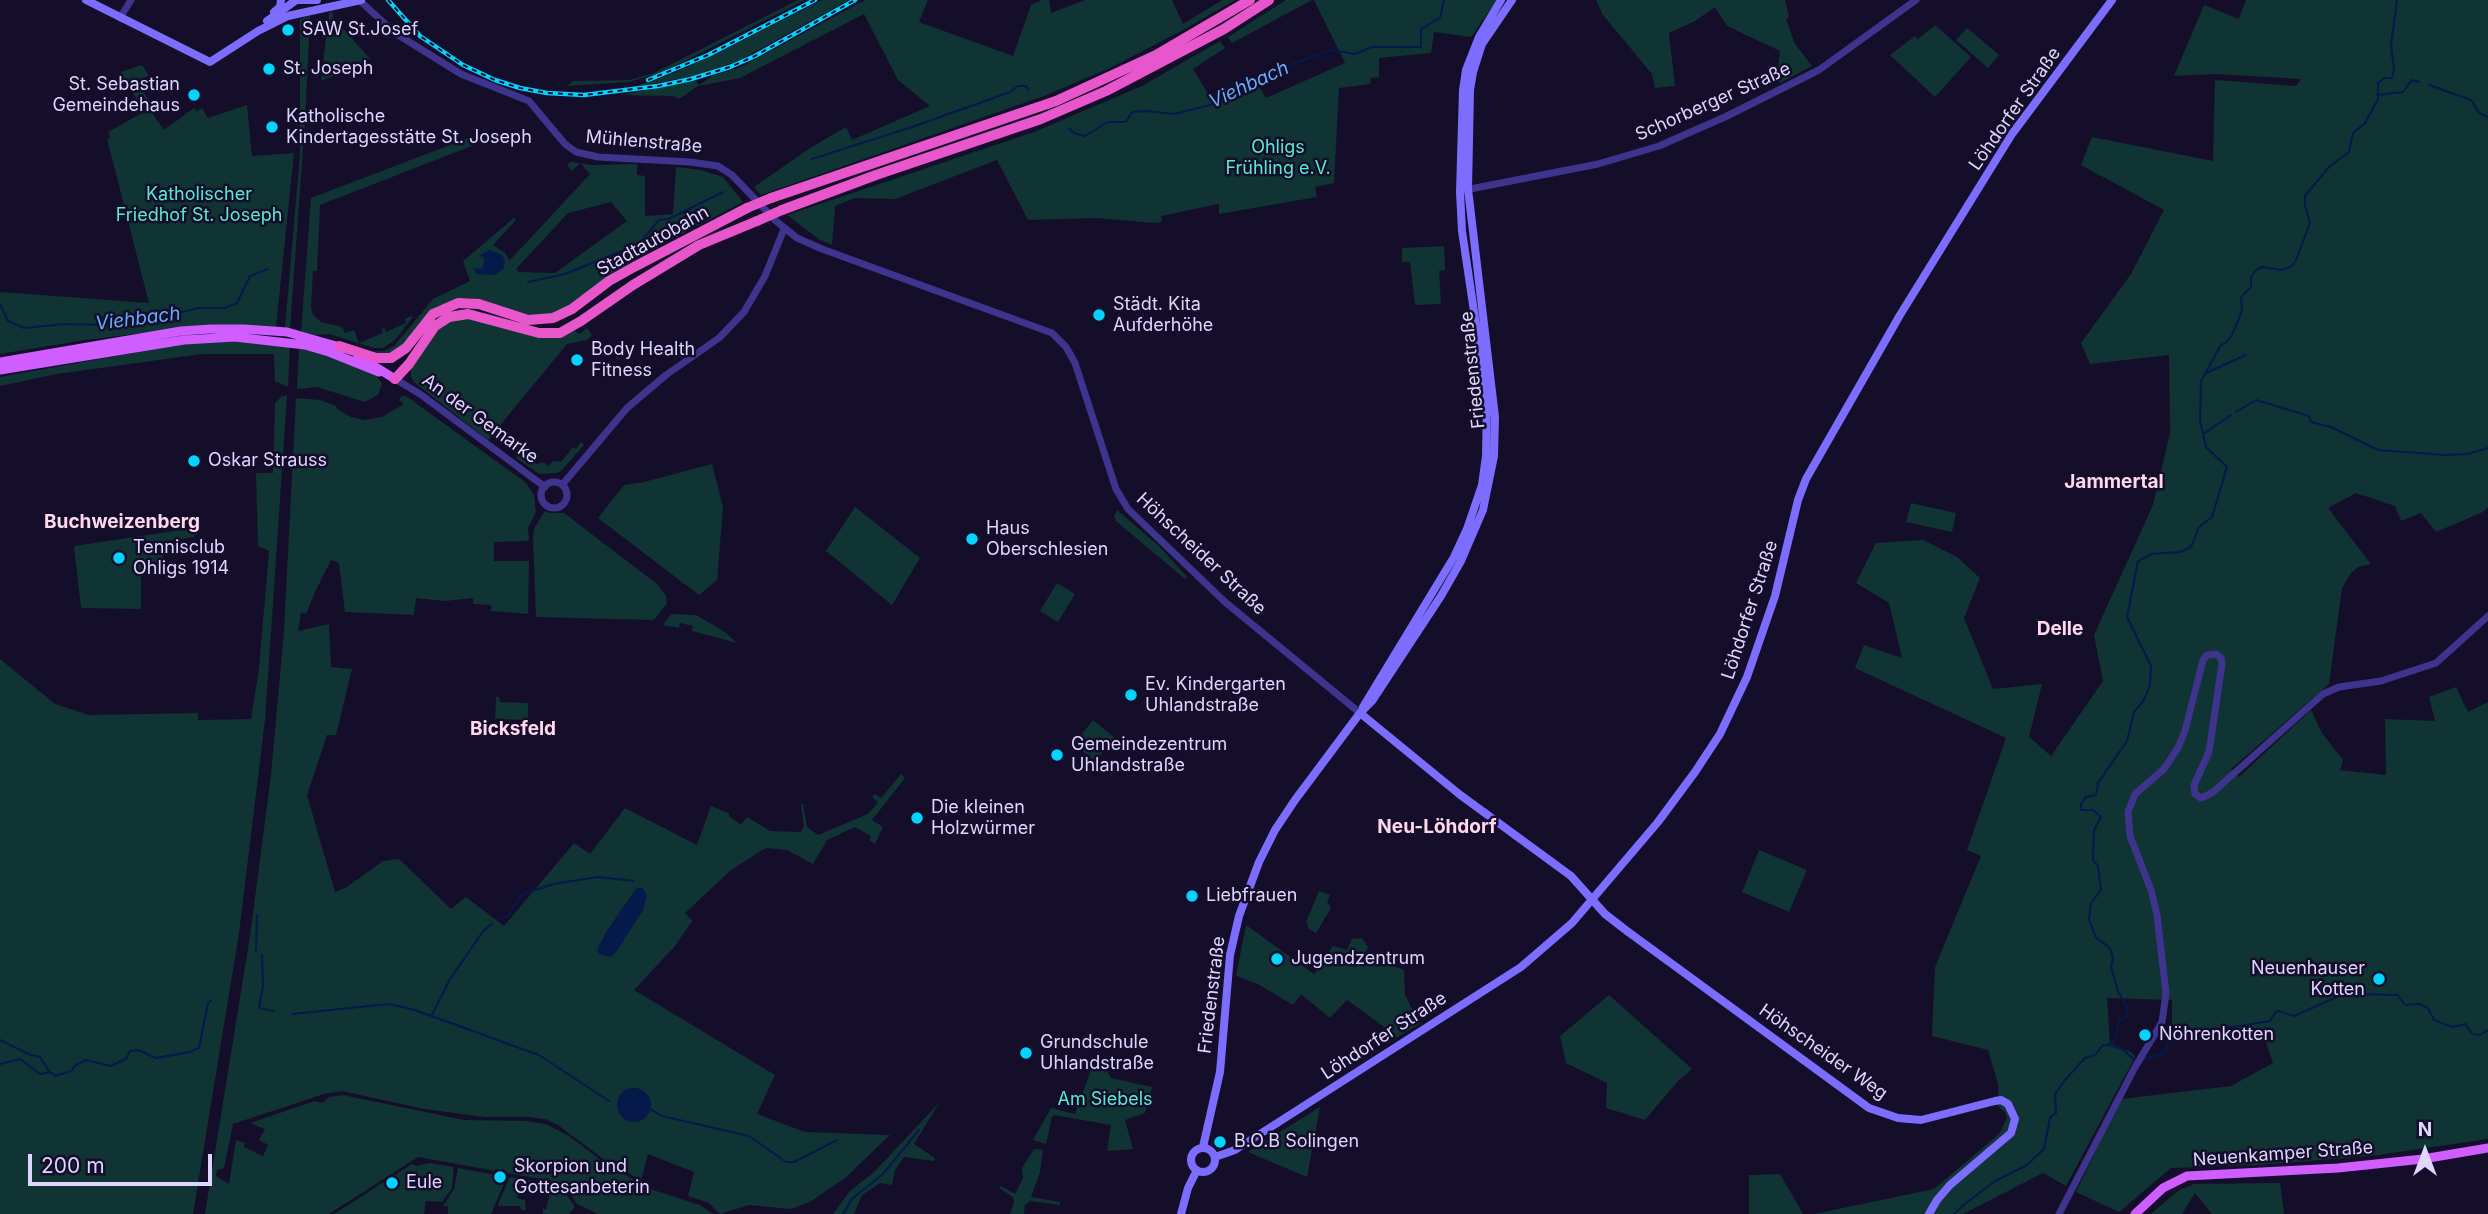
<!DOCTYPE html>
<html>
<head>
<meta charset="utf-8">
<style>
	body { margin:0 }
	#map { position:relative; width:2488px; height:1214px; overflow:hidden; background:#150e2a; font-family:Inter,sans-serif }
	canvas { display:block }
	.north { position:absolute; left:2390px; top:1116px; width:70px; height:70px; -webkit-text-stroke:5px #150e2a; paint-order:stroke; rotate:0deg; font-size:19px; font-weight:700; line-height:28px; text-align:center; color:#ded6ff }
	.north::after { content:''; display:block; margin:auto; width:24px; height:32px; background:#ded6ff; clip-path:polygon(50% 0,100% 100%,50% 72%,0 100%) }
	.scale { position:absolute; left:28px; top:1154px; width:184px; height:32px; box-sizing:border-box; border:4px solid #ded6ff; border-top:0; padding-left:9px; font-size:21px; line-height:24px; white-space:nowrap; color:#ded6ff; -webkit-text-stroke:5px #150e2a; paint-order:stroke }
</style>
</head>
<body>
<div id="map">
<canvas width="2488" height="1214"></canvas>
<div class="north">N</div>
<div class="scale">200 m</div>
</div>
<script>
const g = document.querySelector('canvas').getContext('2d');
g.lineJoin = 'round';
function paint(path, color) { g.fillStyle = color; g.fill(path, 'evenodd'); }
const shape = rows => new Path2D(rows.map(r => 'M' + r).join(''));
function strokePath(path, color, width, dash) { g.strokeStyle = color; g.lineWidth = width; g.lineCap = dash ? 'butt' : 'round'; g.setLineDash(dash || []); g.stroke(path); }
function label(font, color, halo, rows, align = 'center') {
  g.font = font + ' Inter,sans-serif'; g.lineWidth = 5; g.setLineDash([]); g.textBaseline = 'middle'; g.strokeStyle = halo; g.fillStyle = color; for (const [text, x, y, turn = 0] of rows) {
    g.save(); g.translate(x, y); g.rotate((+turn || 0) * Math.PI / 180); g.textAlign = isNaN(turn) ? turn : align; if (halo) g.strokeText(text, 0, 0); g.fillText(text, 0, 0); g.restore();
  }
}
paint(shape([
	[798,0,805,0,663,72,629,82,567,86,573,81,630,80,654,73],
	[822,0,849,0,738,61,693,76,630,88,674,73,715,54],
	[865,0,928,0,919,22,1013,56,1031,5,1042,0,1049,0,1051,13,1085,0,1172,0,1183,24,1222,0,1235,0,1185,29,1110,68,1044,96,761,195,754,187,810,148,846,127,852,140,930,106,898,80,864,14,740,78,698,86,679,99,674,96,622,95,695,80,699,85,712,76,739,68],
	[1286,0,1312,0,1232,43,1228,37],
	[1314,0,1497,0,1471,37,1434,32,1431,53,1379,58,1379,77,1371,78,1370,84,1339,88,1334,183,1315,187,1317,197,1219,214,1219,204,1161,216,1162,222,1155,223,1096,218,1028,220,997,160,895,199,855,198,835,206,832,245,820,240,787,215,1034,132,1142,86,1220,41,1225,48,1193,69,1211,99,1249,77,1252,82,1255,80,1266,98,1345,63],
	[1596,0,1785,0,1789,17,1786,19,1795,44,1812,66,1780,83,1777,75,1780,51,1727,26,1715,7,1695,21,1669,33,1675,86,1655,88,1652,74,1603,15],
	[2246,0,2488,0,2488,507,2483,512,2436,532,2421,513,2401,521,2395,506,2356,493,2328,508,2371,564,2358,567,2351,573,2342,588,2329,684,2231,769,2239,777,2311,710,2322,733,2343,760,2340,770,2386,775,2385,719,2435,721,2429,697,2456,687,2468,712,2488,702,2488,1139,2371,1156,2258,1165,2171,1168,2119,1212,2076,1192,2121,1099,2231,1086,2273,1063,2261,1028,2175,1041,2172,1025,2172,1000,2107,998,2110,1043,2131,1052,2135,1057,2066,1186,2043,1173,1963,1214,1814,1214,1934,1189,1999,1134,2007,1118,2005,1112,1999,1107,1998,1084,1988,1050,1932,1036,1935,967,1981,856,1967,850,2006,738,1855,668,1864,645,1902,658,1889,603,1856,583,1876,543,1923,540,1957,557,1980,578,1964,618,1993,689,2042,684,2029,737,2051,756,2103,681,2094,635,2153,505,2170,433,2169,355,2090,364,2081,343,2131,274,2164,210,2081,165,2092,137,2213,161,2215,80,2296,86,2301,79,2214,74,2174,76,2204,5,2239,19],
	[333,12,333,17,370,59,354,68,321,81,329,13],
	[310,16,305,121,290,329,285,328,300,154,300,19],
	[1935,25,1971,57,1935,97,1890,55,1915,36,1918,39],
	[1967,28,1999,55,1988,68,1956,40],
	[142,65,149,76,140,80,145,87,142,90,148,99,139,104,128,84,122,85,121,82,124,81,121,72],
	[247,105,252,156,294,153,276,327,194,327,85,340,0,354,0,292,149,303,107,139,110,138,108,132,149,109,164,130,194,108,196,111,202,108,208,118],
	[484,132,487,140,320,205,317,271,313,271,311,308,313,315,321,322,342,327,345,333,354,330,359,343,383,333,382,328,384,327,386,332,406,323,405,319,411,316,412,318,395,340,383,348,374,348,329,334,315,335,301,332,311,198],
	[570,162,592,165,637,164,637,175,645,176,645,216,673,214,676,167,701,170,723,177,743,202,645,253,569,306,553,314,530,317,483,300,469,298,454,300,433,309,402,348,391,354,367,352,384,351,394,346,433,299,470,281,463,261,514,218,516,220,493,245,505,253,509,260,512,258,590,174,580,163,572,171,567,165],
	[611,202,627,221,555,273,519,272,516,269,568,213],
	[1444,246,1445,270,1439,271,1441,304,1415,305,1410,262,1402,262,1402,248],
	[464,316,541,337,556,337,574,330,579,334,587,328,592,335,587,340,567,344,488,440,415,383,411,377,411,368,440,326],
	[227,340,290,345,288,387,275,381,274,354,202,354,57,374,0,386,0,377,177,345],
	[299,347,321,352,377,376,382,384,378,395,365,402,317,387,297,389],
	[282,396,287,396,265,720,239,933,193,1214,0,1214,0,659,55,704,89,715,198,713,198,720,251,719,259,668,269,551,258,546,256,473,273,473,275,403],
	[402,396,406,396,525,482,534,495,536,512,528,528,529,541,494,542,494,561,529,561,528,614,491,611,491,605,473,604,473,598,445,601,416,598,414,615,345,612,339,563,331,560,315,592,306,614,301,613,298,631,329,624,331,667,352,669,336,735,327,735,307,795,335,892,347,887,383,861,399,859,451,909,466,897,504,926,574,843,590,854,625,808,697,845,711,806,730,814,729,816,741,825,747,817,770,831,801,832,804,827,801,804,803,804,807,827,818,835,868,814,878,802,872,797,875,794,881,798,901,774,905,778,872,820,883,827,875,844,869,840,871,836,855,827,827,840,813,864,787,850,766,848,759,852,730,871,685,913,692,921,675,946,634,990,775,1075,757,1114,805,1132,890,1135,845,1178,810,1202,791,1209,749,1205,720,1214,709,1203,688,1196,694,1172,648,1154,641,1180,606,1161,558,1125,545,1119,528,1117,485,1117,424,1109,342,1091,324,1094,233,1124,224,1168,217,1170,216,1176,229,1184,236,1140,245,1143,244,1147,263,1156,268,1145,259,1140,265,1129,250,1123,315,1101,323,1103,329,1097,343,1095,464,1120,525,1121,546,1124,569,1136,606,1164,650,1189,700,1205,713,1214,598,1214,577,1204,563,1183,418,1157,329,1214,205,1214,250,936,271,775,284,631,296,398,320,400,336,406,337,409,351,417,364,420,382,417,404,404,399,400],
	[642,888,626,935,616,952,605,934,636,889],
	[581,442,584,445,561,471,556,473,539,474,516,458,521,452,537,464,543,462,548,466,553,461,561,462,573,447,576,449],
	[712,464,723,507,717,580,699,595,598,518,624,485,644,482],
	[1911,503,1956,513,1952,532,1906,522],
	[855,507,920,558,892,605,826,551],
	[1117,510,1159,546,1187,577,1185,579,1116,521,1114,517],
	[545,511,549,513,564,513,657,584,666,596,667,603,654,620,536,617,533,536,535,527],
	[195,528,194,537,161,542,165,570,141,574,141,609,81,608,74,546],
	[1057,583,1075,594,1058,622,1040,611],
	[671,614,696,615,725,632,737,643,692,631,693,626,680,623,679,628,663,625],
	[496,697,499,697,500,702,528,703,528,720,495,719],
	[1093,720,1115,738,1095,761,1074,744],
	[1759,850,1807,870,1789,912,1742,892],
	[1319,891,1330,895,1327,902,1331,908,1316,933,1309,929,1306,922],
	[1246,925,1314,974,1333,946,1347,950,1352,939,1362,938,1368,947,1364,956,1404,970,1405,995,1420,1024,1394,1039,1387,1029,1347,1000,1330,1018,1301,994,1293,1005,1258,984,1236,976],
	[1609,995,1692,1069,1678,1081,1645,1120,1606,1108,1607,1083,1566,1063,1560,1036],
	[1101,1058,1111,1078,1152,1087,1145,1113,1125,1120,1133,1149,1107,1151,1111,1125,1054,1115,1052,1117,1046,1144,1033,1140,1051,1108,1075,1114,1095,1059],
	[939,1103,914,1144,935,1158,934,1161,904,1157,895,1170,892,1185,880,1183,862,1195,854,1214,833,1214,849,1192,874,1172],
	[1320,1107,1307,1177,1248,1152],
	[1034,1149,1043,1150,1040,1172,1031,1197,1060,1202,1060,1205,1030,1201,1025,1205,1024,1214,1010,1214,1014,1203,1013,1197,999,1188,1001,1186,1015,1194,1023,1178,1022,1168],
	[430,1163,454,1167,452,1188,442,1202,426,1201,424,1214,334,1214,412,1164,417,1166],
	[458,1168,507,1177,491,1214,448,1214,448,1206,443,1206,454,1189],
	[1780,1174,1803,1214,1749,1214,1749,1175],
	[510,1177,549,1184,547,1196,546,1193,519,1188,517,1198,525,1200,526,1210,521,1210,520,1206,499,1206,498,1204],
	[2280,1183,2284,1214,2212,1214,2195,1193,2182,1214,2151,1214,2179,1190,2194,1184],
	[552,1185,562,1188,575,1207,569,1214,543,1214,543,1209,546,1209]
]), '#103334');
paint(shape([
	[489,250,501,254,505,260,504,268,495,275,477,274,473,268,479,269,483,267,484,259,480,255],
	[642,888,647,895,643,910,616,952,611,957,599,954,597,950,605,934,636,889],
	'617 1105a17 17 0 1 1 34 0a17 17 0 1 1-34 0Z'
]), '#05194b');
strokePath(shape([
	[2429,85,2471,100,2479,113,2488,117],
	[2377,95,2403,92,2412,80,2419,82],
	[1069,128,1074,133,1085,136,1108,122,1126,122,1132,112,1147,111,1174,114,1210,105,1258,76,1332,50,1355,54,1372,47,1421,47,1421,29,1440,18,1444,0],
	[812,159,915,126,1010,92,1018,86,1026,86,1028,90],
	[528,282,565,274,639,244,659,220,669,219,723,192],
	[0,304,8,321,24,328,65,324,105,325,142,322,199,308,225,308,237,303,250,276,268,269],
	[2206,373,2246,355],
	[2236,412,2256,400,2309,416,2311,422,2331,427,2378,450,2446,455,2468,454,2488,448],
	[2203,434,2231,415],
	[499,919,508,916,521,895,553,884,598,877,634,881],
	[256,951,257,915],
	[262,955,263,986,259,1008,274,1011],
	[292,1014,389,1004,415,1010,539,1055,609,1101],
	[432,1015,450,979,484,930,492,924],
	[0,1040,28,1054,40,1057,49,1071],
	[2110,1045,2124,1050,2135,1061],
	[2143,1060,2165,1053,2169,1042,2184,1034,2201,1038,2206,1033,2220,1029,2270,1021,2276,1012,2279,1011,2294,1016,2339,996,2356,994,2398,995,2405,1005,2419,1004,2428,1008,2434,1020,2452,1027,2466,1024,2472,1034,2480,1035,2488,1030],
	[0,1064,20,1059,40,1074,50,1072,55,1076,71,1071,76,1065,86,1060,111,1066,126,1059,130,1051,138,1050,156,1058,190,1052,199,1048,208,1003,211,1000],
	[650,1109,662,1116,749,1136,786,1162,794,1162,837,1140],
	[843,1214,852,1199,883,1174,919,1130],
	[1954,1214,1966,1203,1995,1181,2027,1165,2044,1149,2050,1118,2056,1113,2055,1094,2065,1080,2085,1058,2095,1055,2103,1045,2108,1045,2115,1039,2120,1020,2125,1018,2128,1009,2118,991,2111,967,2113,959,2111,951,2108,946,2096,938,2089,920,2091,903,2101,890,2098,866,2093,860,2094,830,2101,817,2093,810,2081,810,2081,804,2086,797,2096,795,2098,783,2127,741,2134,712,2144,700,2150,685,2151,666,2127,617,2138,561,2152,554,2180,552,2191,547,2199,527,2212,517,2227,467,2206,447,2200,421,2201,381,2221,345,2227,342,2232,335,2242,311,2241,297,2251,287,2251,277,2256,270,2262,267,2282,270,2292,266,2296,260,2310,223,2305,205,2305,196,2329,167,2349,152,2353,133,2365,123,2378,99,2378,83,2384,78,2392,78,2394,69,2391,46,2397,0]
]), '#05194b', 2);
strokePath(shape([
	[359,0,395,33,461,74,529,101,565,144,576,152,598,157,690,162,718,166,732,175,776,221,797,238,822,249,1052,333,1066,347,1075,363,1116,489,1128,509,1225,602,1360,713],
	[120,18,131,0],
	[1465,190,1598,164,1659,146,1725,117,1819,70,1916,0],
	[395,379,420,394,545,487],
	'541 495a13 13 0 1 1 26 0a13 13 0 1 1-26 0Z',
	[562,485,627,408,666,375,719,338,744,312,765,276,784,229],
	[2059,1214,2134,1069,2162,1022,2166,993,2157,915,2151,890,2130,836,2128,812,2135,794,2164,769,2178,748,2185,731,2203,660,2207,655,2216,654,2221,658,2222,664,2209,752,2194,785,2195,794,2201,798,2212,793,2323,694,2339,687,2381,681,2436,663,2488,616]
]), '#3f348d', 7);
strokePath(shape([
	[86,0,210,62,258,31,288,16,361,0],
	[293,0,317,0],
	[274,12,280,7,281,0],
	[267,21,295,1],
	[1363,707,1454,557,1467,529,1482,485,1486,456,1487,399,1462,231,1460,192,1463,90,1466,70,1479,37,1501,0],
	[1360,713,1459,794,1571,876,1605,914,1627,931,1869,1108,1898,1118,1921,1120,1995,1101,2001,1100,2008,1104,2015,1119,2011,1133,1950,1185,1937,1200,1929,1214],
	[1203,1147,1220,1072,1230,955,1239,916,1259,862,1275,830,1295,800,1360,713,1372,701,1441,596,1461,561,1483,510,1494,456,1495,417,1468,189,1470,90,1473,72,1482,44,1512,0],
	'1191 1160a12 12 0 1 1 24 0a12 12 0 1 1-24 0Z',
	[1215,1157,1235,1150,1521,967,1572,923,1658,822,1695,772,1720,734,1747,677,1775,596,1798,500,1806,479,1900,315,2012,134,2112,0],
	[1181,1214,1188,1188,1197,1170]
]), '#7c6dff', 8);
strokePath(shape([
	[358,356,395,379],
	[0,362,181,331,211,329,244,329,287,332,343,348],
	[0,370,184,340,235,337,305,345,329,352,379,372],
	[2135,1214,2163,1188,2187,1176,2338,1168,2423,1159,2488,1148]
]), '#cf5dff', 9);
strokePath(shape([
	[771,198,1056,101,1156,55,1250,0],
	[782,210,876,175,1041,119,1106,91,1224,29,1269,0],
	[339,346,376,358,391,358,406,348,433,314,458,303,479,304,528,320,553,318,572,309,609,281,634,267,747,208],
	[395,379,409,364,435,326,449,317,468,314,539,333,560,333,581,321,633,285,699,245,757,221]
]), '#e757cb', 10);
const rail = shape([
	[388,0,420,36,463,65,495,80,520,88,547,93,584,95,658,86,691,79,730,67,755,56,855,0],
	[648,80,708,55,815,0]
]);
strokePath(rail, '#02d3ff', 4.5);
strokePath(rail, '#150e2a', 2, [5]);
strokePath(shape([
	[747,208,771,198],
	[757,221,782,210]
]), '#e757cb', 10);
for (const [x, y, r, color] of [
	[288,30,7,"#02d3ff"],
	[269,69,7,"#02d3ff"],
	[194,95,7,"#02d3ff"],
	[272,127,7,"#02d3ff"],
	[1099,315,7,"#02d3ff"],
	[577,360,7,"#02d3ff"],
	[194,461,7,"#02d3ff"],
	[972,539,7,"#02d3ff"],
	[119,558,7,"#02d3ff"],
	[1131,695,7,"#02d3ff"],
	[1057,755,7,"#02d3ff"],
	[917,818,7,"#02d3ff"],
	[1192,896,7,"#02d3ff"],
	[1277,959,7,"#02d3ff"],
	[2379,979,7,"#02d3ff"],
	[2145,1035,7,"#02d3ff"],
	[1026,1053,7,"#02d3ff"],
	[1220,1142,7,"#02d3ff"],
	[500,1177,7,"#02d3ff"],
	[392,1183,7,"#02d3ff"]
]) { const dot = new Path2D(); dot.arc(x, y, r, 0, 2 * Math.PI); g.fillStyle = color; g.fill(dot); strokePath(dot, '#150e2a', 2.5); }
label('18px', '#ded6ff', '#150e2a', [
	["SAW St.Josef",302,30],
	["St. Joseph",283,69],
	["St. Sebastian",180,85,"right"],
	["Gemeindehaus",180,106,"right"],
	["Katholische",286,117],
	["Kindertagesstätte St. Joseph",286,138],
	["Städt. Kita",1113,305],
	["Aufderhöhe",1113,326],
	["Body Health",591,350],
	["Fitness",591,371],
	["Oskar Strauss",208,461],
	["Haus",986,529],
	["Oberschlesien",986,550],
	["Tennisclub",133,548],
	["Ohligs 1914",133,569],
	["Ev. Kindergarten",1145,685],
	["Uhlandstraße",1145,706],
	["Gemeindezentrum",1071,745],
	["Uhlandstraße",1071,766],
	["Die kleinen",931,808],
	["Holzwürmer",931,829],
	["Liebfrauen",1206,896],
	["Jugendzentrum",1291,959],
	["Neuenhauser",2365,969,"right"],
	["Kotten",2365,990,"right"],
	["Nöhrenkotten",2159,1035],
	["Grundschule",1040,1043],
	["Uhlandstraße",1040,1064],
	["B.O.B Solingen",1234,1142],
	["Skorpion und",514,1167],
	["Gottesanbeterin",514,1188],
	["Eule",406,1183]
], 'left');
label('18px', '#ded6ff', '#150e2a', [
	["Schorberger Straße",1713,102,-24],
	["Löhdorfer Straße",2015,109,-55],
	["Mühlenstraße",644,142,5],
	["Stadtautobahn",653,241,-29],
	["Friedenstraße",1473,370,-96],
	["An der Gemarke",480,419,36],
	["Höhscheider Straße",1201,554,43],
	["Löhdorfer Straße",1750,610,-72],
	["Friedenstraße",1212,995,-83],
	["Löhdorfer Straße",1384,1036,-33],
	["Höhscheider Weg",1823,1052,35],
	["Neuenkamper Straße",2283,1154,-4]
]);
label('18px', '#56ebd1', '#150e2a', [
	["Ohligs",1278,148],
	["Frühling e.V.",1278,169],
	["Katholischer",199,195],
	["Friedhof St. Joseph",199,216],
	["Am Siebels",1105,1100]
]);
label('italic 19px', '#64acff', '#150e2a', [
	["Viehbach",1249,85,-25],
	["Viehbach",138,319,-7]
]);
label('bold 19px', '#ffd8ee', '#150e2a', [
	["Jammertal",2114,482],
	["Buchweizenberg",122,522],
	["Delle",2060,629],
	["Bicksfeld",513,729],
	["Neu-Löhdorf",1437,827]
]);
</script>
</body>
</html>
